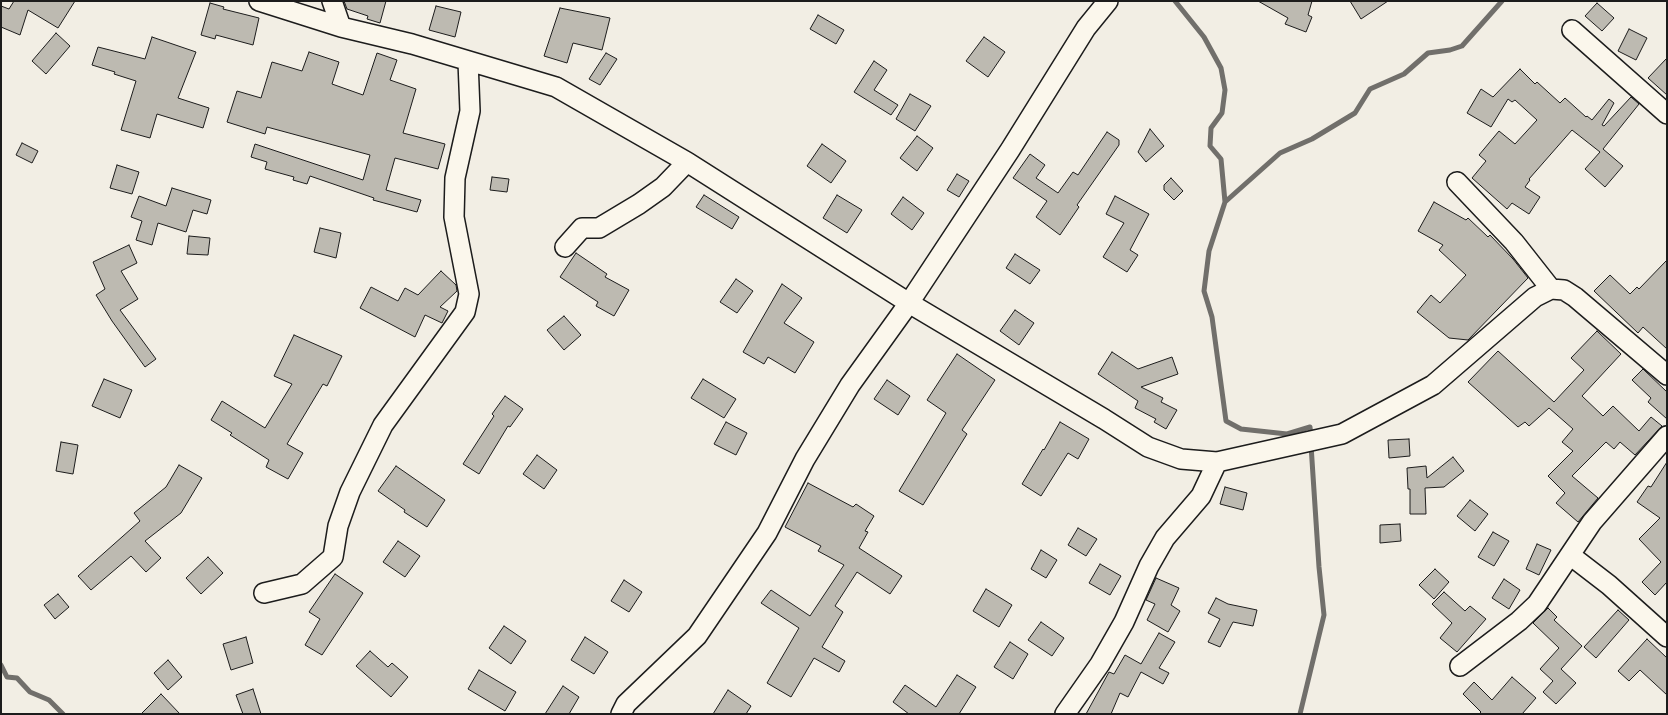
<!DOCTYPE html>
<html>
<head>
<meta charset="utf-8">
<style>
	body { margin:0 }
	#map { position:relative; width:1668px; height:715px; overflow:hidden; background:#f2eee4; font-family:Itim,sans-serif }
	canvas { display:block }
	.frame { position:absolute; inset:0; border:2px solid #1c1c1c; pointer-events:none }
</style>
</head>
<body>
<div id="map">
<canvas width="1668" height="715"></canvas>
<div class="frame"></div>
</div>
<script>
const g = document.querySelector('canvas').getContext('2d');
g.lineJoin = 'round';
const shape = rows => new Path2D(rows.map(r => 'M' + r).join(''));
function strokePath(path, color, width, dash) { g.strokeStyle = color; g.lineWidth = width; g.lineCap = dash ? 'butt' : 'round'; g.setLineDash(dash || []); g.stroke(path); }
function paint(path, color) { g.fillStyle = color; g.fill(path, 'evenodd'); }
strokePath(shape([
	[1175,1,1204,37,1221,68,1225,90,1222,113,1211,128,1210,146,1221,159,1225,202,1209,251,1204,291,1212,317,1226,421,1241,429,1287,434,1310,427,1311,437],
	[1225,202,1280,153,1312,139,1355,113,1370,89,1404,74,1428,53,1450,50,1462,46,1502,1],
	[1,665,7,677,17,678,30,692,49,700,63,714],
	[1300,714,1324,615,1319,567,1311,445]
]), '#716f6b', 5);
const building = shape([
	[14,1,75,1,58,28,28,10,20,35,1,27,1,6,9,9,14,1],
	[344,1,386,1,380,23,367,19,368,16,347,9,344,1],
	[1258,1,1312,1,1308,15,1312,17,1306,32,1285,24,1288,18,1258,1],
	[1350,1,1388,1,1361,19,1350,1],
	[210,3,224,7,223,9,259,18,253,45,216,35,215,39,201,35,210,3],
	[1597,3,1614,18,1602,31,1585,16,1597,3],
	[436,6,461,12,455,37,429,30,436,6],
	[560,8,610,18,602,50,573,43,567,63,544,56,560,8],
	[818,15,844,30,836,44,810,29,818,15],
	[1629,29,1647,38,1636,60,1618,51,1629,29],
	[56,33,70,46,46,74,32,61,56,33],
	[152,37,196,52,178,98,209,108,203,128,157,114,150,138,121,130,136,81,114,74,115,72,92,65,98,47,145,59,152,37],
	[984,37,1005,52,988,77,966,61,984,37],
	[309,52,339,62,332,84,363,95,377,53,397,60,390,80,416,89,403,133,445,144,438,169,395,158,386,190,421,200,417,212,373,200,374,198,310,176,307,184,293,180,294,177,265,169,267,162,251,157,255,144,363,180,370,155,267,127,265,134,227,122,237,91,261,98,272,62,302,71,309,52],
	[606,53,617,59,600,85,589,79,606,53],
	[1667,58,1667,95,1648,78,1667,58],
	[874,61,887,70,874,90,898,105,891,115,854,92,874,61],
	[1520,69,1535,84,1537,82,1560,103,1565,98,1586,117,1587,116,1592,120,1609,99,1614,103,1602,125,1604,126,1631,97,1639,104,1603,149,1623,166,1605,187,1585,169,1600,152,1572,130,1529,179,1530,180,1525,187,1540,197,1529,214,1512,203,1507,209,1472,178,1486,161,1479,155,1499,131,1515,144,1537,120,1515,100,1512,102,1508,99,1491,127,1467,113,1481,89,1493,97,1520,69],
	[910,94,931,106,915,131,896,119,910,94],
	[1150,129,1164,146,1146,162,1138,152,1150,129],
	[1107,132,1119,140,1119,145,1077,205,1079,207,1060,235,1036,217,1047,201,1013,178,1030,154,1045,165,1036,178,1058,193,1073,172,1078,175,1107,132],
	[917,136,933,148,917,171,900,158,917,136],
	[22,143,38,151,32,163,16,155,22,143],
	[822,144,846,161,831,183,807,166,822,144],
	[117,165,139,172,132,194,110,188,117,165],
	[957,174,969,181,959,197,947,190,957,174],
	[492,177,509,179,507,192,490,190,492,177],
	[1171,178,1183,191,1174,200,1164,190,1164,185,1171,178],
	[172,188,211,200,207,214,193,210,186,232,158,223,152,245,136,240,142,221,131,217,139,196,166,206,172,188],
	[704,195,739,217,732,229,696,207,704,195],
	[837,195,862,210,847,233,823,218,837,195],
	[1115,196,1149,214,1130,250,1138,255,1127,272,1103,257,1124,223,1106,214,1115,196],
	[903,197,924,213,912,230,891,214,903,197],
	[1434,202,1466,220,1468,218,1488,237,1490,235,1513,259,1528,278,1468,340,1449,338,1417,312,1431,295,1440,303,1466,275,1439,250,1443,245,1418,231,1434,202],
	[320,228,341,233,336,258,314,252,320,228],
	[189,236,210,238,208,255,187,254,189,236],
	[129,245,137,263,121,271,138,299,120,310,156,359,145,367,112,321,96,295,105,289,93,262,129,245],
	[576,253,607,274,605,277,629,290,614,316,596,306,598,302,560,277,576,253],
	[1015,254,1040,270,1030,284,1006,268,1015,254],
	[1667,260,1667,349,1643,327,1638,333,1594,291,1610,275,1630,294,1637,287,1639,289,1667,260],
	[441,271,456,285,457,291,440,307,448,311,442,323,425,315,415,337,360,308,371,287,398,301,405,288,418,295,441,271],
	[736,279,753,291,737,313,720,302,736,279],
	[782,284,802,298,784,323,814,342,795,373,768,357,764,364,743,352,782,284],
	[1015,310,1034,323,1019,345,1000,331,1015,310],
	[564,316,581,335,564,350,547,330,564,316],
	[1597,331,1621,354,1582,396,1603,416,1613,406,1639,431,1651,417,1662,426,1635,455,1620,442,1614,449,1606,442,1572,476,1598,498,1578,522,1556,503,1565,493,1548,476,1573,451,1562,442,1573,429,1549,408,1529,426,1525,422,1518,427,1468,382,1498,351,1554,402,1584,370,1571,358,1597,331],
	[294,335,342,356,327,386,323,384,287,444,303,453,288,479,266,467,269,460,230,435,232,433,211,420,222,401,265,428,292,384,274,376,294,335],
	[1112,352,1138,369,1172,357,1178,374,1141,387,1163,398,1161,402,1177,410,1166,429,1154,422,1156,419,1135,408,1138,401,1098,374,1112,352],
	[957,354,995,380,962,430,967,434,923,505,899,491,946,413,927,400,957,354],
	[1643,369,1667,392,1667,419,1648,402,1651,398,1632,380,1643,369],
	[104,379,132,390,120,418,92,406,104,379],
	[703,379,736,399,724,418,691,398,703,379],
	[887,380,910,396,898,415,874,399,887,380],
	[505,396,523,409,510,427,508,426,479,474,463,464,494,416,492,414,505,396],
	[726,422,747,433,736,455,714,444,726,422],
	[1060,422,1089,439,1078,459,1068,453,1041,496,1022,484,1043,449,1044,450,1060,422],
	[1409,439,1410,456,1389,458,1388,440,1409,439],
	[61,442,78,445,73,474,56,471,61,442],
	[537,455,557,470,544,489,523,474,537,455],
	[1453,457,1464,471,1444,487,1425,488,1426,514,1410,514,1410,489,1408,489,1407,468,1426,466,1427,478,1453,457],
	[1667,462,1667,582,1655,595,1642,582,1661,562,1639,539,1660,518,1637,502,1648,486,1651,487,1667,462],
	[179,465,202,478,181,513,145,541,161,558,146,572,131,556,91,590,78,576,140,521,134,513,166,487,179,465],
	[396,466,445,500,427,527,404,512,405,510,378,491,396,466],
	[808,483,853,507,856,504,874,516,865,531,868,532,859,548,902,576,890,594,857,572,835,606,843,612,822,647,845,661,839,672,814,658,791,697,767,683,799,628,761,603,771,590,810,616,844,565,818,551,821,546,785,527,808,483],
	[1225,487,1247,493,1243,510,1220,504,1225,487],
	[1470,500,1488,514,1475,531,1457,516,1470,500],
	[1400,524,1401,541,1380,543,1380,525,1400,524],
	[1078,528,1097,539,1086,556,1068,545,1078,528],
	[1493,532,1509,541,1494,566,1478,557,1493,532],
	[398,541,420,556,405,577,383,562,398,541],
	[1537,544,1551,550,1539,575,1526,569,1537,544],
	[1041,550,1057,560,1046,578,1031,569,1041,550],
	[208,557,223,573,201,594,186,578,208,557],
	[1100,564,1121,576,1110,595,1089,583,1100,564],
	[1435,569,1449,582,1434,599,1419,585,1435,569],
	[335,574,363,593,322,655,305,645,320,619,309,612,335,574],
	[1156,578,1179,588,1171,605,1180,611,1168,632,1147,620,1155,604,1146,600,1156,578],
	[1504,579,1520,590,1509,609,1492,598,1504,579],
	[624,580,642,592,629,612,611,601,624,580],
	[986,589,1012,605,999,627,973,611,986,589],
	[1444,592,1465,611,1470,606,1486,619,1457,652,1440,638,1452,623,1432,604,1444,592],
	[58,594,69,607,55,619,44,605,58,594],
	[1216,598,1228,604,1257,610,1253,626,1233,622,1220,647,1208,642,1220,619,1208,613,1216,598],
	[1548,608,1557,617,1554,620,1582,646,1561,669,1576,683,1556,704,1543,692,1553,681,1540,669,1559,648,1533,623,1548,608],
	[1618,610,1629,620,1596,658,1584,647,1618,610],
	[1041,622,1064,638,1052,656,1028,640,1041,622],
	[504,626,526,641,511,664,489,648,504,626],
	[1159,633,1175,642,1159,668,1169,673,1163,684,1141,672,1128,697,1120,693,1111,714,1086,714,1109,672,1114,674,1125,655,1141,664,1159,633],
	[246,637,253,663,231,670,223,644,246,637],
	[585,637,608,652,594,674,571,660,585,637],
	[1647,639,1667,658,1667,695,1640,670,1629,681,1618,671,1647,639],
	[1010,642,1028,654,1013,679,994,667,1010,642],
	[370,651,388,667,392,663,408,677,391,697,356,666,370,651],
	[168,660,182,677,168,690,154,673,168,660],
	[479,670,516,692,505,711,468,689,479,670],
	[957,675,976,687,959,714,909,714,893,702,905,685,936,707,957,675],
	[1512,677,1536,698,1522,714,1479,714,1481,712,1463,694,1474,682,1492,700,1512,677],
	[563,686,579,697,569,714,545,714,563,686],
	[253,689,261,714,243,714,236,695,253,689],
	[728,690,751,706,746,714,713,714,728,690],
	[161,694,180,714,141,714,161,694]
]);
paint(building, '#bdbab1');
strokePath(building, '#1c1c1c', 1);
const street = shape([
	[259,1,341,27,412,44,556,87,687,162,909,303,1104,419,1148,447,1181,459,1217,462,1342,434,1433,385,1535,297,1551,289,1564,290,1575,297,1667,375],
	[332,1,341,27],
	[1572,30,1667,114],
	[1457,182,1514,242,1551,289],
	[565,247,582,228,599,228,639,204,663,187,687,162],
	[1570,555,1609,585,1667,637],
	[264,593,302,584,333,557,338,526,350,492,383,425,465,312,469,294,454,217,455,178,470,111,468,61],
	[1460,666,1519,621,1537,604,1592,522,1667,436],
	[621,714,626,704,697,636,767,533,805,459,850,385,909,303,1010,150,1086,28,1108,1],
	[1065,714,1100,664,1124,622,1149,566,1165,538,1201,496,1217,462]
]);
strokePath(street, '#1c1c1c', 22);
strokePath(street, '#fbf7ec', 19);
</script>
</body>
</html>
